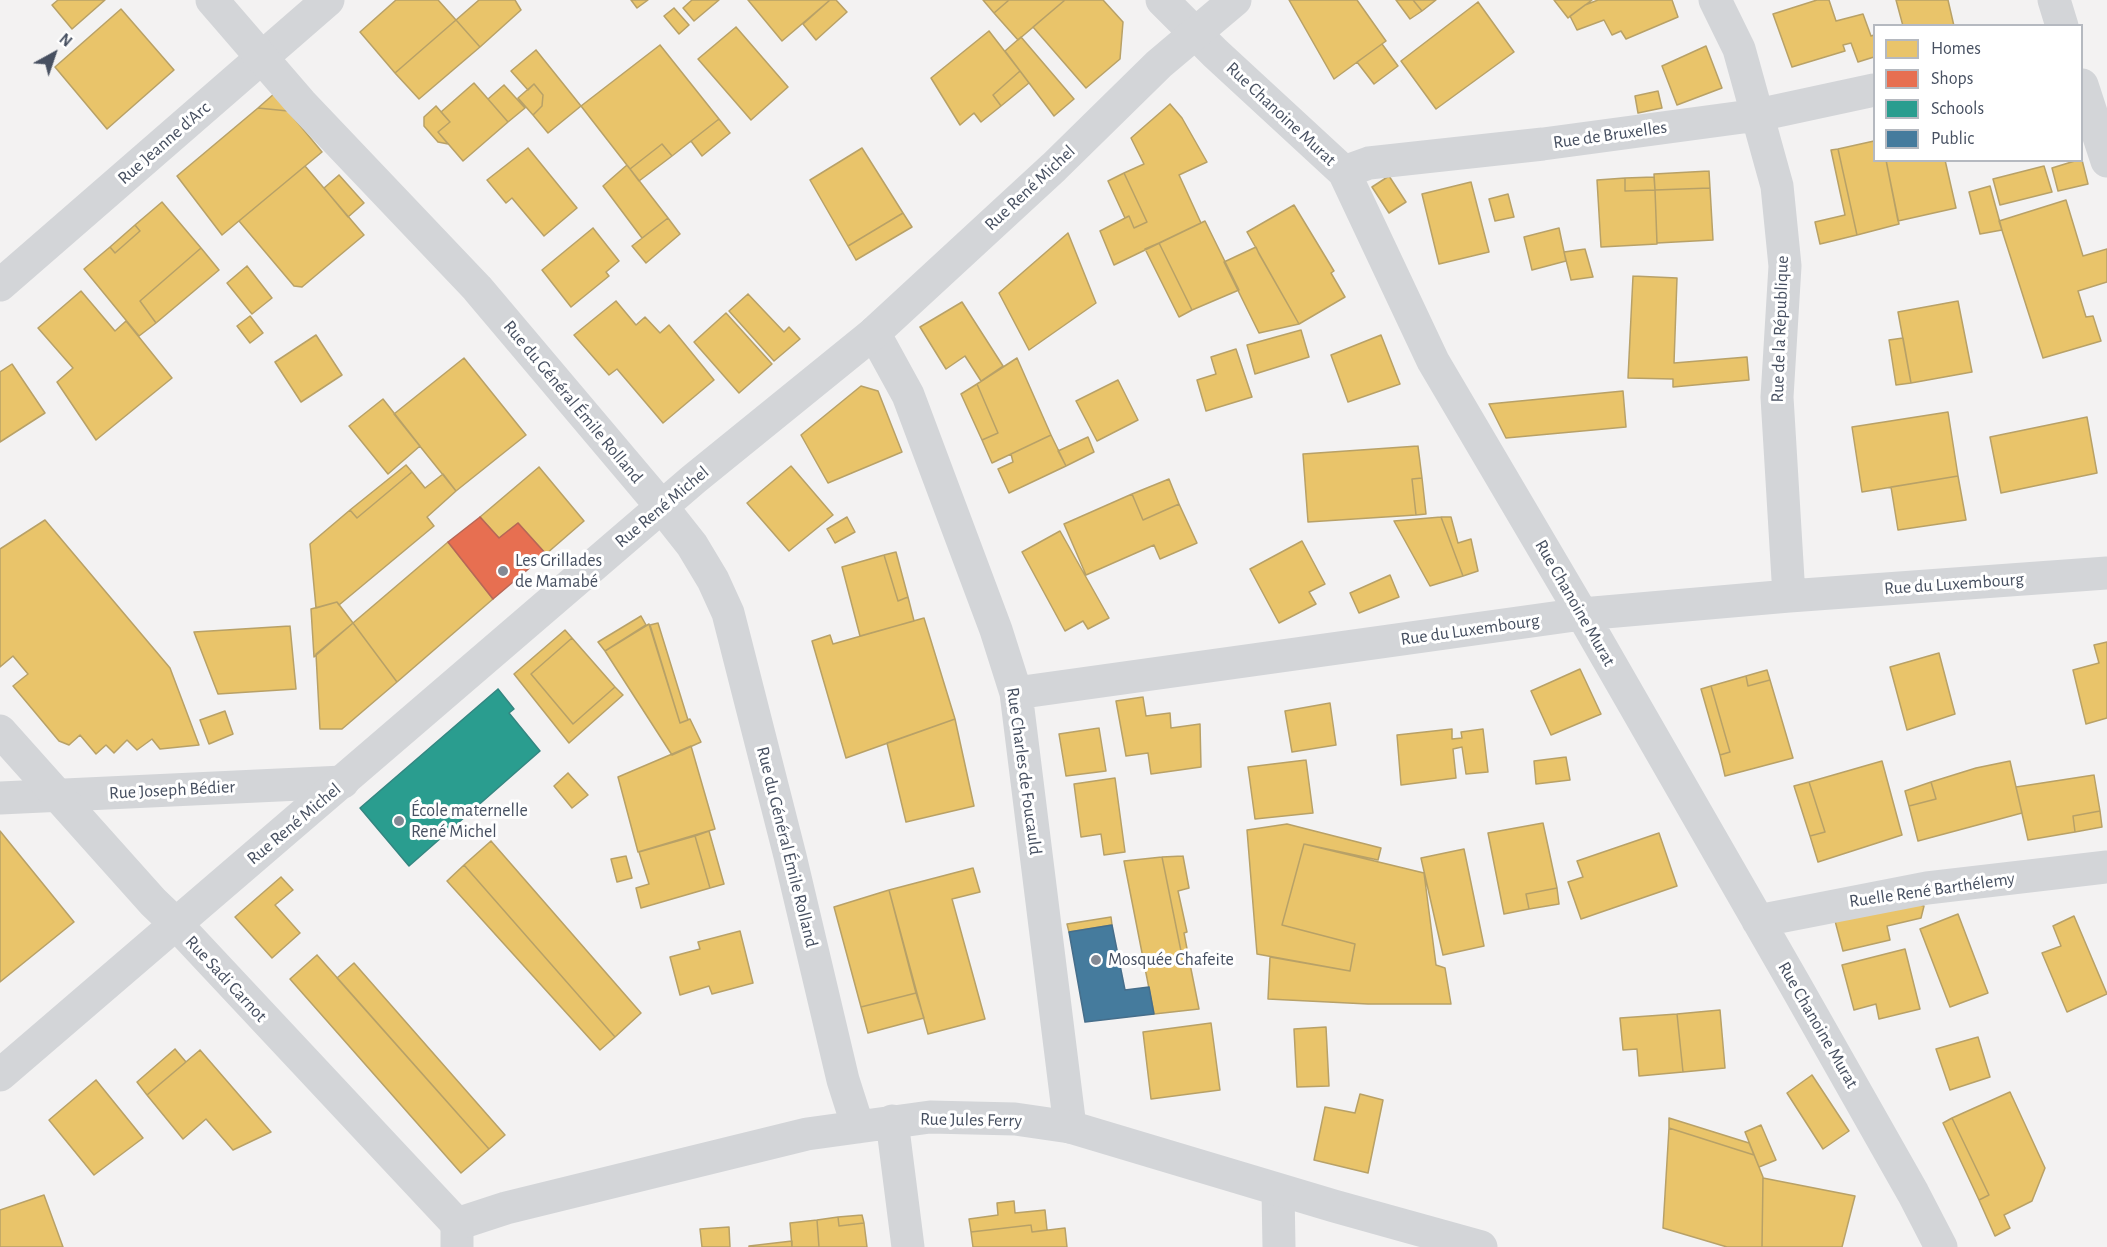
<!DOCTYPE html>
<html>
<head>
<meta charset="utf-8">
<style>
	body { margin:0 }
	#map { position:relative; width:2107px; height:1247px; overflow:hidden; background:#f3f2f2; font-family:"Alegreya Sans",sans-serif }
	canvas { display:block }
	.legend { position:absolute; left:1873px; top:24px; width:210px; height:138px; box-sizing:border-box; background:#fff; border:2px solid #b5b9c0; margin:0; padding:8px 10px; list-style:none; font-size:18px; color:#475061 }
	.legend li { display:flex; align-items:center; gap:12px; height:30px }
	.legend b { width:30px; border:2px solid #b5b9c0 }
	.north { position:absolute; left:24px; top:24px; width:60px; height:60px; -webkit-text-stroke:4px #fff; paint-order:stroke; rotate:40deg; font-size:16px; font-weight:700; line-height:24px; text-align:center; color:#475061 }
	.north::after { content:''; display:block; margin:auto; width:21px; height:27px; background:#475061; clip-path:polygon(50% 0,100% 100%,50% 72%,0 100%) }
</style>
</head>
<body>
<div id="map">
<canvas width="2107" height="1247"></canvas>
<ul class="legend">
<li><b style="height:16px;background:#e9c46a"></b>Homes</li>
<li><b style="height:16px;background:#e76f51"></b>Shops</li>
<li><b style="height:16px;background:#2a9d8f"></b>Schools</li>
<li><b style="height:16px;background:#457b9d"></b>Public</li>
</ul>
<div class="north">N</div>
</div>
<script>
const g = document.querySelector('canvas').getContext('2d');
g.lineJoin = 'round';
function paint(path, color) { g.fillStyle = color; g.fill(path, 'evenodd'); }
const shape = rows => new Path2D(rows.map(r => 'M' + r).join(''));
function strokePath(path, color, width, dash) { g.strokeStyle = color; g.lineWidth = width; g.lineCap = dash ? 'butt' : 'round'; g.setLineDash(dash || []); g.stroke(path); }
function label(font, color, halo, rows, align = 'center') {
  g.font = font + ' "Alegreya Sans",sans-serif'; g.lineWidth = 6; g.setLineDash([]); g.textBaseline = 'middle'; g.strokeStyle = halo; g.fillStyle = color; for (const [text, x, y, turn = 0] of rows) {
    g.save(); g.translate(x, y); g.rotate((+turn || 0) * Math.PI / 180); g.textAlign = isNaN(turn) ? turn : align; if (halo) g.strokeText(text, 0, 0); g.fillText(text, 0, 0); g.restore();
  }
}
const homes = shape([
	[58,0,105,0,72,29,52,5,58,0],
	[396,0,438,0,456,20,395,73,360,32,396,0],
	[479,0,515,0,521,10,480,47,456,20,479,0],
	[631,0,648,0,637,8,631,0],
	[692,0,719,0,694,21,683,8,692,0],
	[748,0,830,0,782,41,748,0],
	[830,0,836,0,847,12,816,40,803,24,830,0],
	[983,0,1009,0,994,13,983,0],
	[1009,0,1065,0,1018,40,994,13,1009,0],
	[1065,0,1103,0,1123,22,1120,59,1086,88,1033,27,1065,0],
	[1289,0,1357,0,1386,41,1334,79,1289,0],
	[1396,0,1413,0,1422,11,1410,19,1396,0],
	[1413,0,1436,0,1422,11,1413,0],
	[1554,0,1592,0,1568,18,1554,0],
	[1598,0,1672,0,1678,17,1626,39,1621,31,1612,35,1604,20,1577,30,1570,16,1585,5,1598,0],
	[1817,0,1829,0,1836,21,1863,14,1871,36,1874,35,1874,57,1858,62,1851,43,1843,45,1845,51,1792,67,1773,14,1817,0],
	[1896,0,1948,0,1954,26,1903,26,1896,0],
	[1478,2,1514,52,1436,109,1401,61,1478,2],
	[674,8,689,25,679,34,664,16,674,8],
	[121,9,174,70,107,129,55,67,121,9],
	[456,20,480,47,419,99,395,73,456,20],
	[736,27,788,87,751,120,698,59,736,27],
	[989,31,1020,71,993,95,1001,106,981,122,974,113,960,125,931,78,989,31],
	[1021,37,1074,99,1054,116,1005,51,1021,37],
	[1382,44,1398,66,1374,84,1357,62,1382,44],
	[660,45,719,119,672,156,662,144,630,169,581,106,660,45],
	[1706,46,1722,88,1677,105,1662,66,1706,46],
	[536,50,581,106,548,133,533,115,542,106,543,95,534,84,528,90,511,71,536,50],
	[1020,71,1029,83,1001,106,993,95,1020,71],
	[474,83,508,122,463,161,438,132,450,122,441,112,474,83],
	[534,84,543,95,542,106,533,115,518,98,534,84],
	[504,85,525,108,508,122,488,99,504,85],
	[1658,91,1662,108,1638,113,1635,96,1658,91],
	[275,93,288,111,258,108,275,93],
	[1170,104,1182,118,1207,162,1179,175,1201,223,1114,265,1100,231,1129,216,1134,228,1147,222,1124,173,1144,164,1131,138,1170,104],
	[436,106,450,122,438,132,448,144,438,142,424,126,424,117,436,106],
	[258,108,288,111,322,152,222,235,177,176,258,108],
	[719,119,730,133,702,156,691,141,719,119],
	[1874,141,1874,160,1886,160,1899,224,1857,235,1838,149,1874,141],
	[662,144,672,156,639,181,630,169,662,144],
	[528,148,577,208,544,236,512,198,506,203,487,180,528,148],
	[862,148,903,213,848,246,810,180,862,148],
	[1838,149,1857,235,1820,244,1815,222,1845,215,1831,150,1838,149],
	[1886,160,1945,160,1956,208,1898,221,1886,160],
	[2078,160,2082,160,2088,184,2058,191,2052,168,2078,160],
	[627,165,668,218,642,238,603,186,627,165],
	[305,166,364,235,302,287,294,286,239,221,305,166],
	[2044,166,2052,192,2000,205,1993,179,2044,166],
	[1709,171,1710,188,1655,190,1654,174,1709,171],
	[1124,173,1147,222,1134,228,1129,216,1125,218,1108,181,1124,173],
	[339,175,364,203,348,217,324,188,339,175],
	[1389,176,1406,202,1389,213,1372,187,1389,176],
	[1654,177,1655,190,1625,191,1625,178,1654,177],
	[1625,178,1625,191,1655,190,1657,244,1601,247,1597,180,1625,178],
	[1471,182,1489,252,1439,264,1422,194,1471,182],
	[1990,186,2002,230,1980,234,1969,192,1990,186],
	[1710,188,1713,240,1657,243,1655,190,1710,188],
	[1508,194,1514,217,1495,221,1489,199,1508,194],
	[2066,200,2083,256,2107,249,2107,282,2078,291,2086,317,2093,316,2101,341,2043,358,1999,221,2066,200],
	[162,202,201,248,140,301,156,323,139,336,84,269,110,247,115,253,140,231,135,225,162,202],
	[1294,205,1334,271,1331,273,1345,297,1299,324,1247,232,1294,205],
	[903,213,912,227,856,260,848,246,903,213],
	[668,218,680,234,646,263,632,246,668,218],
	[1205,221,1239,290,1192,310,1159,243,1205,221],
	[135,225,140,231,115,253,110,247,135,225],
	[593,228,619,261,606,272,609,276,571,307,542,270,593,228],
	[1559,228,1566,261,1532,270,1524,237,1559,228],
	[1068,233,1096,303,1029,350,999,293,1068,233],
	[1159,243,1192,310,1179,317,1145,249,1159,243],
	[1256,247,1259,254,1299,324,1259,333,1224,262,1256,247],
	[201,248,219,270,156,323,140,301,201,248],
	[1585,249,1593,277,1571,280,1564,252,1585,249],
	[247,266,272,298,252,314,227,283,247,266],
	[1633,276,1677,278,1674,363,1747,357,1749,380,1673,387,1673,379,1628,378,1633,276],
	[81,291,115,331,126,321,172,378,96,440,57,382,73,368,38,328,81,291],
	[748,294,784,332,789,327,800,339,774,361,729,311,748,294],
	[616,301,636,325,645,317,660,333,669,325,714,380,663,423,617,369,609,375,574,335,616,301],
	[1958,301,1972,372,1911,383,1898,312,1958,301],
	[962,302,1003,366,981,381,965,356,946,369,920,327,962,302],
	[726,313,772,364,739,393,694,342,726,313],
	[250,316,263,333,250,343,237,326,250,316],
	[1301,330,1309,357,1255,374,1247,345,1301,330],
	[316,335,342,375,301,402,275,362,316,335],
	[1381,335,1400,384,1348,402,1331,355,1381,335],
	[1903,338,1911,383,1896,385,1889,340,1903,338],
	[1236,349,1252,397,1206,411,1197,380,1216,374,1211,357,1236,349],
	[464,358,526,435,456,491,394,414,464,358],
	[1017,358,1051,435,992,463,982,440,998,433,977,384,1017,358],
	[12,364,45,413,0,442,0,372,12,364],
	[1118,380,1138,420,1097,441,1076,401,1118,380],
	[977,384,998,433,982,440,961,394,977,384],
	[861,386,878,391,902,452,828,483,801,435,861,386],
	[1623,391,1626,427,1506,438,1489,404,1623,391],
	[383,399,420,446,388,474,349,426,383,399],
	[1948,412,1958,476,1862,492,1852,427,1948,412],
	[2087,417,2097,473,2001,493,1990,437,2087,417],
	[1051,435,1066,466,1009,493,998,469,1013,462,1011,454,1051,435],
	[1088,437,1094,452,1066,466,1058,451,1088,437],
	[1418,446,1422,478,1412,479,1416,515,1308,522,1303,454,1418,446],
	[406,465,412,472,357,518,350,510,406,465],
	[791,466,833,515,789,551,747,503,791,466],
	[539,467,584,521,546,554,518,523,499,538,480,517,539,467],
	[412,472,425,488,443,474,456,491,427,517,434,526,339,605,337,602,316,608,310,544,350,510,357,518,412,472],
	[1958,476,1966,520,1898,530,1891,487,1958,476],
	[1422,478,1426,514,1416,515,1412,479,1422,478],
	[1169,479,1179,504,1143,520,1132,494,1169,479],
	[1132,494,1143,520,1179,504,1197,543,1160,559,1154,545,1086,575,1064,524,1132,494],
	[847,517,855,532,835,543,827,529,847,517],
	[1441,517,1451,517,1458,543,1471,539,1478,571,1463,576,1441,517],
	[1441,517,1463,576,1430,586,1394,521,1441,517],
	[45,520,170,668,199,745,160,749,152,739,137,750,127,740,114,753,106,745,96,754,80,735,69,745,59,741,13,686,28,674,13,656,0,667,0,549,45,520],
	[1060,531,1109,618,1088,629,1083,621,1065,631,1022,552,1060,531],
	[1302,541,1325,584,1309,592,1316,604,1279,623,1250,569,1302,541],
	[448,542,493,599,397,682,353,623,448,542],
	[896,552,908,597,898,601,884,555,896,552],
	[884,555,898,601,908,597,914,621,860,636,842,567,884,555],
	[1390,575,1399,597,1359,613,1350,593,1390,575],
	[337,602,353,623,314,657,311,609,337,602],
	[641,616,646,625,605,651,598,642,641,616],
	[924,618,955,719,846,758,812,641,830,635,833,644,924,618],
	[353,623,397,682,342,729,320,729,316,654,353,623],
	[658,623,688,720,680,723,650,625,658,623],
	[649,624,680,723,690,719,701,742,672,755,605,651,649,624],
	[290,626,296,689,218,694,194,632,290,626],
	[565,630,572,638,531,674,573,724,615,687,623,695,569,743,514,674,565,630],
	[572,638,615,687,573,724,531,674,572,638],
	[2107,642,2107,718,2086,724,2073,670,2099,663,2094,645,2107,642],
	[1939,653,1955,714,1907,730,1890,667,1939,653],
	[1580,669,1601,714,1551,735,1531,691,1580,669],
	[1767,670,1770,680,1748,686,1746,676,1767,670],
	[1746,676,1748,686,1770,680,1793,758,1725,776,1720,755,1730,752,1711,686,1746,676],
	[1711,686,1730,752,1720,755,1701,689,1711,686],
	[1143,697,1146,716,1170,713,1171,728,1200,724,1201,767,1151,774,1148,753,1126,756,1116,701,1143,697],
	[1330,703,1336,745,1292,752,1285,711,1330,703],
	[225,711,233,734,209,744,200,720,225,711],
	[955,719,974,806,906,822,887,743,955,719],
	[1099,728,1106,771,1066,776,1059,734,1099,728],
	[1452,729,1452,739,1462,738,1461,732,1483,729,1488,772,1466,774,1462,747,1453,749,1456,778,1401,785,1397,735,1452,729],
	[691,746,715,829,638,852,618,777,691,746],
	[1566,757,1570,780,1536,784,1534,761,1566,757],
	[1306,760,1313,813,1255,819,1248,767,1306,760],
	[1882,761,1902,835,1818,862,1810,836,1825,832,1809,782,1882,761],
	[2010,761,2022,813,1918,841,1909,806,1936,799,1931,782,1976,768,2010,761],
	[568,773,588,795,572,808,554,786,568,773],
	[2094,775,2100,811,2073,816,2075,832,2028,840,2016,787,2094,775],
	[1115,778,1125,852,1104,855,1101,834,1081,837,1074,784,1115,778],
	[1809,782,1825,832,1810,836,1794,786,1809,782],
	[1931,782,1936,799,1909,806,1905,791,1931,782],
	[2100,811,2102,827,2075,832,2073,816,2100,811],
	[1543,823,1557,888,1526,894,1529,909,1504,914,1488,833,1543,823],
	[1287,824,1381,848,1378,860,1304,844,1282,925,1355,944,1350,971,1257,954,1247,830,1287,824],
	[0,831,74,922,0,982,0,831],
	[709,831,724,884,710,888,695,836,709,831],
	[1659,833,1677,886,1581,919,1568,882,1583,877,1577,861,1659,833],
	[695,836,710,888,641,908,636,888,649,884,639,852,695,836],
	[491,841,641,1013,615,1037,464,865,491,841],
	[1304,844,1424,873,1436,965,1445,968,1451,1004,1368,1004,1268,999,1270,957,1350,971,1355,944,1282,925,1304,844],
	[1464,849,1484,946,1443,955,1421,858,1464,849],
	[626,856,632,878,617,882,611,859,626,856],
	[1183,856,1189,888,1178,891,1187,932,1184,933,1188,954,1182,956,1162,857,1183,856],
	[1162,857,1182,956,1188,954,1199,1009,1154,1014,1124,861,1162,857],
	[464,865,615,1037,600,1050,447,881,464,865],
	[973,868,980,892,952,899,985,1019,928,1034,889,890,973,868],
	[281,877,293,890,275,905,300,933,272,958,235,917,281,877],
	[1557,888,1559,904,1529,909,1526,894,1557,888],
	[889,890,916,993,861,1007,834,907,889,890],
	[1903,901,1924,906,1921,918,1887,926,1890,940,1843,951,1834,917,1903,901],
	[1958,914,1988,993,1950,1007,1920,929,1958,914],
	[2074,916,2107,994,2067,1012,2042,953,2061,946,2053,926,2074,916],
	[1111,917,1112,925,1069,932,1067,924,1111,917],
	[740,931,753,983,712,994,709,986,680,995,670,957,700,949,698,942,740,931],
	[1905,949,1920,1009,1879,1019,1876,1004,1854,1010,1842,965,1905,949],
	[317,955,489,1149,461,1173,290,979,317,955],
	[354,963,505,1135,489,1149,337,978,354,963],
	[916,993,924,1018,868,1033,861,1007,916,993],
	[1720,1010,1725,1068,1683,1072,1677,1014,1720,1010],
	[1677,1014,1683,1072,1639,1076,1637,1049,1623,1050,1620,1018,1677,1014],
	[1211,1023,1220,1090,1151,1099,1143,1032,1211,1023],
	[1326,1027,1329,1086,1297,1087,1294,1029,1326,1027],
	[1978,1037,1990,1077,1950,1090,1936,1049,1978,1037],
	[175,1049,186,1062,147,1095,137,1082,175,1049],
	[200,1050,271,1132,233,1150,206,1119,183,1139,147,1095,200,1050],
	[1812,1075,1849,1131,1823,1149,1787,1093,1812,1075],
	[96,1080,143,1138,94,1175,49,1120,96,1080],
	[2010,1092,2045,1168,2032,1201,2004,1215,2010,1228,1995,1236,1979,1200,1989,1195,1952,1118,2010,1092],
	[1360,1094,1383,1100,1368,1173,1314,1160,1325,1107,1355,1113,1360,1094],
	[1669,1118,1749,1143,1754,1155,1669,1128,1669,1118],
	[1952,1118,1989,1195,1979,1200,1943,1123,1952,1118],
	[1761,1125,1776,1160,1759,1167,1745,1132,1761,1125],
	[1669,1128,1754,1155,1763,1177,1762,1247,1727,1247,1663,1228,1669,1128],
	[1763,1178,1855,1196,1842,1247,1762,1247,1763,1178],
	[44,1195,63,1247,0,1247,0,1210,44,1195],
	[1014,1201,1015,1213,1045,1210,1047,1230,1032,1232,1031,1225,971,1232,969,1219,998,1215,997,1203,1014,1201],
	[862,1215,864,1223,839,1226,838,1217,862,1215],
	[838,1217,839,1226,864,1223,867,1247,819,1247,817,1220,838,1217],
	[817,1220,819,1247,792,1247,790,1223,817,1220],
	[1031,1225,1032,1232,1065,1228,1067,1247,973,1247,971,1232,1031,1225],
	[729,1227,730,1247,702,1247,700,1229,729,1227],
	[792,1241,792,1247,749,1247,749,1246,792,1241]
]);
paint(homes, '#e9c46a');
strokePath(homes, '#b8a167', 1.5);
const shops = shape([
	[480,517,499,538,518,523,546,554,493,599,448,542,480,517]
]);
paint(shops, '#e76f51');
strokePath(shops, '#b76656', 1.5);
const schools = shape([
	[498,689,514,709,509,713,540,751,409,866,360,808,498,689]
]);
paint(schools, '#2a9d8f');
strokePath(schools, '#338681', 1.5);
const public = shape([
	[1112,925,1125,990,1149,987,1154,1014,1085,1022,1069,932,1112,925]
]);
paint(public, '#457b9d');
strokePath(public, '#466e8b', 1.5);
strokePath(shape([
	[1162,0,1215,53,1344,172,1433,361,1582,614,1794,983,1913,1193,1941,1247],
	[1715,0,1739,49,1777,186,1785,266,1777,397,1789,596],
	[2054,0,2062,26],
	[2082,85,2107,161],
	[1344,172,1369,163,1543,144,1758,115,1874,90],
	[0,285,328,0],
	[874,333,908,395,996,630,1016,693,1070,1127],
	[1016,693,1582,614,1789,596,2107,573],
	[0,798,343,782],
	[1758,921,1927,888,2107,867],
	[1278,1190,1279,1247],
	[457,1224,457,1247]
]), '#d3d5d8', 33);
strokePath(shape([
	[212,0,301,103,477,288,662,507,692,545,713,580,728,613,790,856,843,1080,858,1127],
	[0,731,153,902,177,925,457,1224,506,1208,807,1134,930,1117,1015,1119,1070,1127,1334,1206,1481,1247],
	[0,1075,694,479,874,333,1054,167,1159,64,1235,0],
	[892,1121,908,1247]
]), '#d3d5d8', 33);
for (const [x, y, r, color] of [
	[503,571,6,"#838994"],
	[399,821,6,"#838994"],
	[1096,960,6,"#838994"]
]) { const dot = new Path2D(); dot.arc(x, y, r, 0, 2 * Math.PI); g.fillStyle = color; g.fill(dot); strokePath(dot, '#fff', 2); }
label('18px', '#475061', '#fff', [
	["Rue Chanoine Murat",1281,114,43],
	["Rue de Bruxelles",1610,135,-8],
	["Rue Jeanne d'Arc",164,143,-41],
	["Rue René Michel",1030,188,-43],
	["Rue de la République",1780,329,-88],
	["Rue du Général Émile Rolland",573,402,50],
	["Rue René Michel",662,507,-40],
	["Rue du Luxembourg",1954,584,-4],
	["Rue Chanoine Murat",1575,603,60],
	["Rue du Luxembourg",1470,630,-8],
	["Rue Charles de Foucauld",1024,771,82],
	["Rue Joseph Bédier",172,790,-3],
	["Rue René Michel",294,824,-40],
	["Rue du Général Émile Rolland",787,847,76],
	["Ruelle René Barthélemy",1932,890,-8],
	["Rue Sadi Carnot",226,979,47],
	["Rue Chanoine Murat",1818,1025,60],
	["Rue Jules Ferry",971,1120,1]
]);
label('18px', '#475061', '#fff', [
	["Les Grillades",515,561],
	["de Mamabé",515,582],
	["École maternelle",411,811],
	["René Michel",411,832],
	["Mosquée Chafeite",1108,960]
], 'left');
</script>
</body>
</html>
